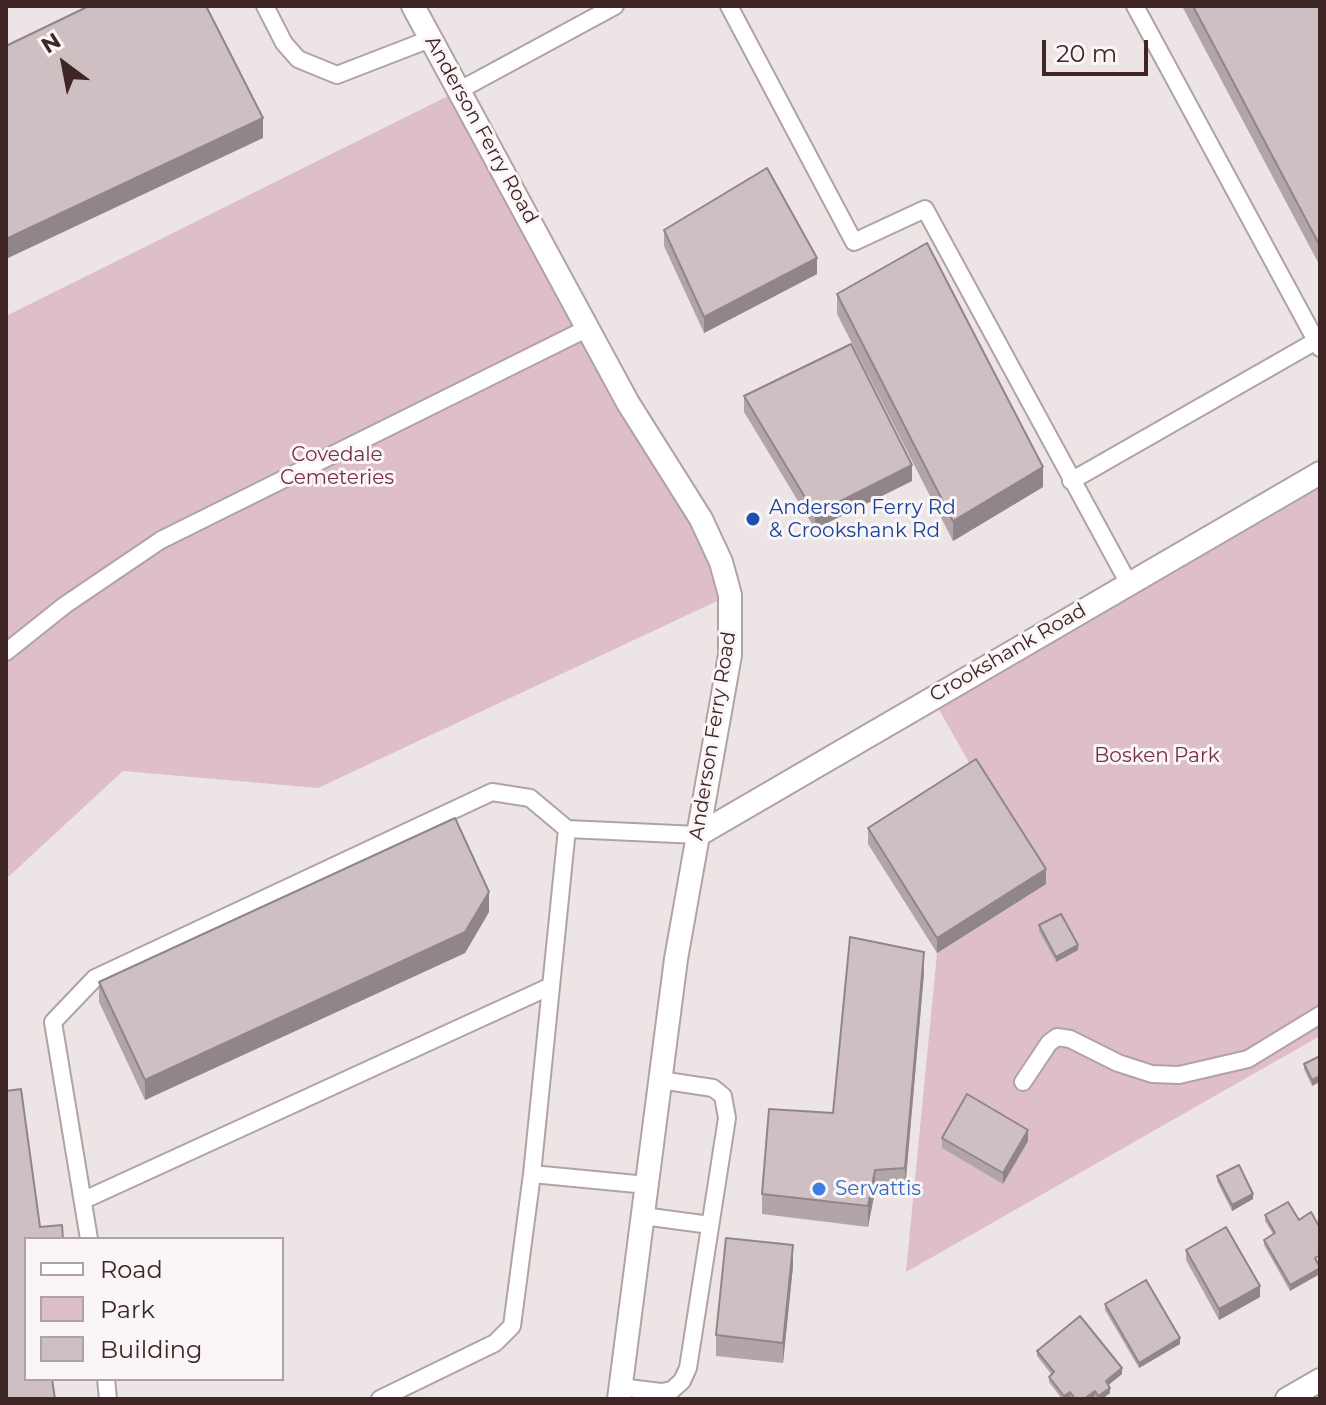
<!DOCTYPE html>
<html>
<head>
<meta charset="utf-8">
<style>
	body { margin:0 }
	#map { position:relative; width:1326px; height:1405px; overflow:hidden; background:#ede4e5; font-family:Montserrat,sans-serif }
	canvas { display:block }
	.frame { position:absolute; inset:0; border:8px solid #3f2524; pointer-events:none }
	.legend { position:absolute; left:24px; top:1237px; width:260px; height:144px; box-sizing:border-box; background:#faf5f6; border:2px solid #afa2a2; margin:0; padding:10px 14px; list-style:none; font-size:24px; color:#3f2524 }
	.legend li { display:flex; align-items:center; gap:16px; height:40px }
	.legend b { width:40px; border:2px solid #afa2a2 }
	.north { position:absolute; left:24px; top:24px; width:80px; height:80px; -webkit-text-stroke:6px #faf5f6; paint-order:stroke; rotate:328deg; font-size:22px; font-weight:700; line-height:32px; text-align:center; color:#3f2524 }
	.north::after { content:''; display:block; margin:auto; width:28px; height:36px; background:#3f2524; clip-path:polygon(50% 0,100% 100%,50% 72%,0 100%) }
	.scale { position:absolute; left:1042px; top:40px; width:106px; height:36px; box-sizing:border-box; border:4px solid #3f2524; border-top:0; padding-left:10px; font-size:24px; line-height:28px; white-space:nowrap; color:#3f2524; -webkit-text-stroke:6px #faf5f6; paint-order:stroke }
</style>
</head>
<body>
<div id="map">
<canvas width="1326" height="1405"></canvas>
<div class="frame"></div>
<ul class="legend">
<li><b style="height:10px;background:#fff"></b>Road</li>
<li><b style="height:22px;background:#debecb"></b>Park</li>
<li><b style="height:22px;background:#cec0c2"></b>Building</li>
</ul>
<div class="north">N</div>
<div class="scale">20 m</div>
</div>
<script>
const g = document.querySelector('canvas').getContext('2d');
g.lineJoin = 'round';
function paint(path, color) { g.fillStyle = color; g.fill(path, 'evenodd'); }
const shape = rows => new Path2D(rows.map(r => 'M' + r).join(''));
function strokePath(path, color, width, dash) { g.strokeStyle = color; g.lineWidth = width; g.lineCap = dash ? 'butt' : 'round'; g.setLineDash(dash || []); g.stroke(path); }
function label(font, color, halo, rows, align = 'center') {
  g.font = font + ' Montserrat,sans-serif'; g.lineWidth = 6; g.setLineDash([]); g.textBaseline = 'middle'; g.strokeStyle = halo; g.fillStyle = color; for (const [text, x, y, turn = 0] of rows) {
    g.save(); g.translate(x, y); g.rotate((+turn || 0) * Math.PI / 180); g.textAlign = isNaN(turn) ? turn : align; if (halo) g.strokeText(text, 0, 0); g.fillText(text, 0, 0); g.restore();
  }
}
paint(shape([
	[458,91,730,595,318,788,123,771,6,879,6,316],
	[1320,473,1320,1036,906,1272,937,953,976,775,932,697]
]), '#debecb');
const service = shape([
	[265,6,284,43,298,59,337,75,430,39],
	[729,6,854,242,925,209,1129,584],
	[1135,6,1320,348],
	[458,91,615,6],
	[1071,481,1316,341],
	[6,652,65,605,161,540,588,328],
	[567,829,698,835],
	[1023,1082,1049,1043,1057,1037,1070,1039,1118,1063,1152,1074,1179,1075,1248,1059,1320,1015],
	[532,1174,647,1185],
	[84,1200,551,986],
	[643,1216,710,1225],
	[89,1239,53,1022,95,978,492,792,530,798,567,829,532,1174,512,1326,495,1343,380,1399],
	[106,1379,108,1399],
	[620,1387,661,1392,672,1390,682,1381,688,1368,727,1118,723,1096,713,1088,660,1080]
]);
const minor = shape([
	[1287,1399,1320,1380]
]);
const tertiary = shape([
	[413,6,628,403,701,519,721,562,730,595,730,655,676,959,619,1399],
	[698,835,1320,473]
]);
strokePath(service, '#b2a3a3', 20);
strokePath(minor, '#b2a3a3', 26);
strokePath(tertiary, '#b2a3a3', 26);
strokePath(service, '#fff', 16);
strokePath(minor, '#fff', 22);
strokePath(tertiary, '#fff', 22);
paint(shape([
	[1182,6,1320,6,1320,266],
	[664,230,817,274,704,333,664,246],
	[837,294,1043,487,953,541,837,314],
	[744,396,912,481,815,529,744,412],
	[868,828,1046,884,937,953,868,844],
	[489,912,465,953,145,1100,99,1002,99,982],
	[1039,925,1078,950,1056,962,1039,931],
	[924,973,905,1189,875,1191,868,1227,762,1214,762,1194,833,1113],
	[1320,1056,1312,1086,1304,1069,1304,1064],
	[942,1138,1028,1141,1003,1184,942,1148],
	[1217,1176,1253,1199,1232,1211,1217,1181],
	[1265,1215,1318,1262,1290,1291,1264,1245,1264,1240,1273,1234,1265,1221],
	[1186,1250,1260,1297,1219,1320,1186,1260],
	[793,1266,783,1363,716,1356,716,1335],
	[1105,1304,1180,1344,1139,1368,1105,1310],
	[1037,1351,1122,1374,1108,1385,1110,1393,1102,1399,1096,1399,1095,1396,1091,1399,1071,1399,1070,1397,1068,1399,1062,1399,1049,1382,1049,1377,1051,1374,1037,1356]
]), '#b1a5a7');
paint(shape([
	[263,118,263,138,6,259,6,239],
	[817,258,817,274,704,333,704,317],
	[912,465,912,481,815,529,815,514],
	[1043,467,1043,487,953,541,953,521],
	[1046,869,1046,884,937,953,937,938],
	[489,892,489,912,465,953,145,1100,145,1080],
	[1078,945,1078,950,1056,962,1056,957],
	[924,952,924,973,905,1189,905,1168],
	[1320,1076,1320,1082,1312,1086,1312,1080],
	[1028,1130,1028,1141,1003,1184,1003,1173],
	[875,1170,875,1191,868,1227,868,1206],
	[1253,1194,1253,1199,1232,1211,1232,1205],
	[793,1245,793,1266,783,1363,783,1343],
	[1320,1268,1320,1274,1290,1291,1290,1285],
	[1260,1286,1260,1297,1219,1320,1219,1309],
	[1180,1338,1180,1344,1139,1368,1139,1363],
	[1122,1368,1122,1374,1106,1387,1106,1381],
	[1110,1388,1110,1393,1102,1399,1098,1399,1098,1396],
	[1095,1391,1095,1396,1091,1399,1084,1399],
	[1070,1392,1070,1397,1064,1399,1064,1396]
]), '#908688');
const building = shape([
	[89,6,206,6,263,118,6,239,6,46,89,6],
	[1193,6,1320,6,1320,246,1193,6],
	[767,168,817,258,704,317,664,230,767,168],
	[927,243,1043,467,953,521,837,294,927,243],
	[851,344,912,465,815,514,744,396,851,344],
	[976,759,1046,869,937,938,868,828,976,759],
	[455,818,489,892,465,932,145,1080,99,982,455,818],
	[1061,914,1078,945,1056,957,1039,925,1061,914],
	[850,937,924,952,905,1168,875,1170,868,1206,762,1194,769,1109,833,1113,850,937],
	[1320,1056,1320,1076,1312,1080,1304,1064,1320,1056],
	[21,1089,40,1227,62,1225,63,1239,26,1239,26,1379,52,1379,55,1399,6,1399,6,1091,21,1089],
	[967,1094,1028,1130,1003,1173,942,1138,967,1094],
	[1239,1165,1253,1194,1232,1205,1217,1176,1239,1165],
	[1288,1202,1299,1220,1311,1212,1320,1228,1320,1255,1315,1258,1320,1268,1290,1285,1264,1240,1275,1233,1265,1215,1288,1202],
	[1226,1227,1260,1286,1219,1309,1186,1250,1226,1227],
	[726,1238,793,1245,783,1343,716,1335,726,1238],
	[1146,1280,1180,1338,1139,1363,1105,1304,1146,1280],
	[1080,1316,1122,1368,1106,1381,1110,1388,1098,1396,1095,1391,1084,1399,1075,1399,1070,1392,1064,1396,1049,1377,1054,1372,1037,1351,1080,1316]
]);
paint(building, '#cec0c2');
strokePath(building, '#908688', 2);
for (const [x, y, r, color] of [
	[753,519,8,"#1a4fb4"],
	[819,1189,8,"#3f7fe0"]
]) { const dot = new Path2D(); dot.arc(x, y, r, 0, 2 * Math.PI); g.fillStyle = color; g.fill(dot); strokePath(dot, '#faf5f6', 3); }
label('20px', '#3f2524', '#faf5f6', [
	["Anderson Ferry Road",481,130,61],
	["Crookshank Road",1008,653,-30],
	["Anderson Ferry Road",713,736,-81]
]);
label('20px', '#762e43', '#faf5f6', [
	["Covedale",337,455],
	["Cemeteries",337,478],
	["Bosken Park",1157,756]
]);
label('20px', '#164399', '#faf5f6', [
	["Anderson Ferry Rd",769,508],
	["& Crookshank Rd",769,531]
], 'left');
label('20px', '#366cbe', '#faf5f6', [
	["Servattis",835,1189]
], 'left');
</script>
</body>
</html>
